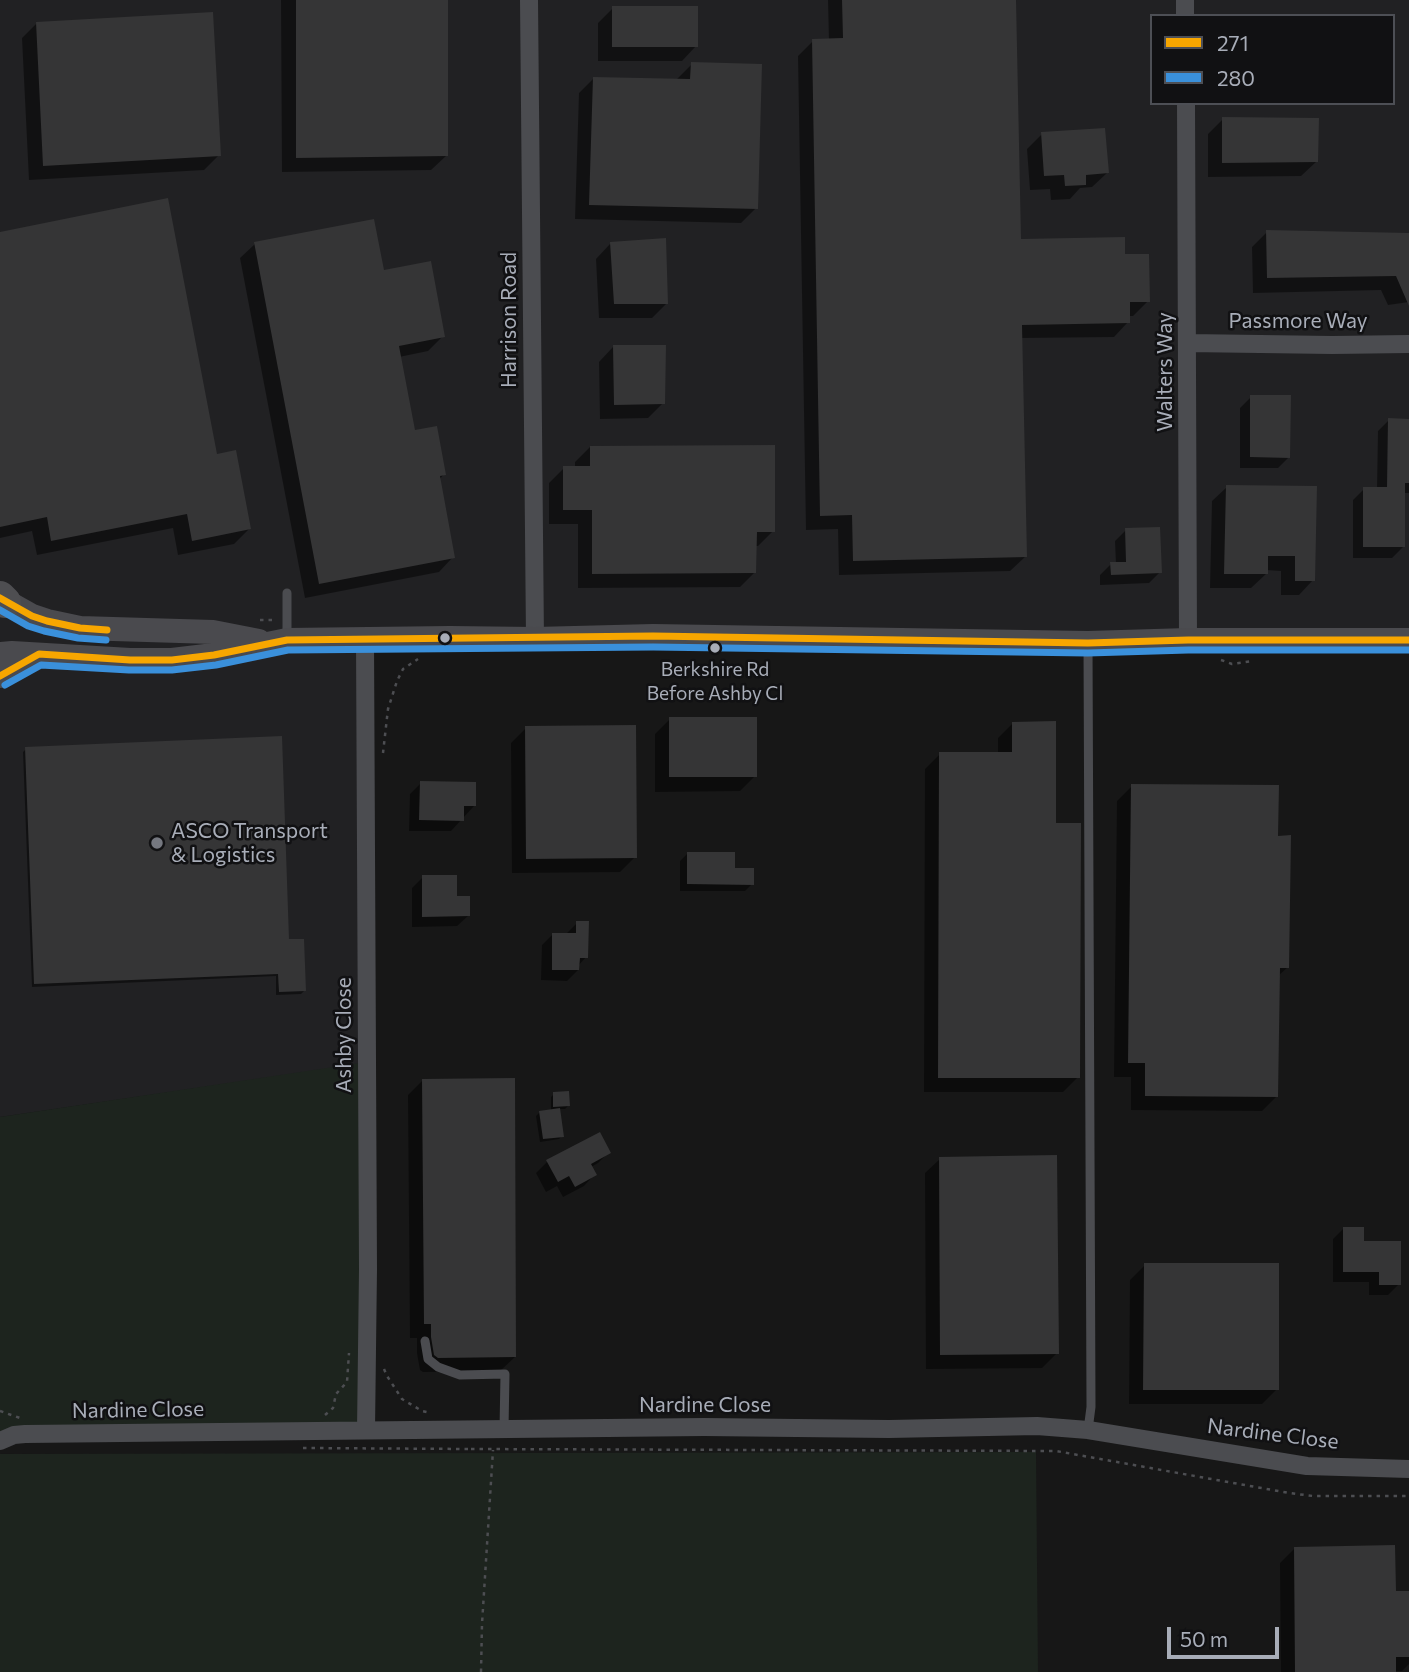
<!DOCTYPE html>
<html>
<head>
<meta charset="utf-8">
<style>
	body { margin:0 }
	#map { position:relative; width:1409px; height:1672px; overflow:hidden; background:#171717; font-family:Commissioner,sans-serif }
	canvas { display:block }
	.legend { position:absolute; left:1150px; top:14px; width:245px; height:91px; box-sizing:border-box; background:#111113; border:2px solid #4d4f55; margin:0; padding:9px 12px; list-style:none; font-size:21px; color:#a8adb8 }
	.legend li { display:flex; align-items:center; gap:14px; height:35px }
	.legend b { width:35px; border:2px solid #4d4f55 }
	.scale { position:absolute; left:1167px; top:1627px; width:112px; height:32px; box-sizing:border-box; border:4px solid #a8adb8; border-top:0; padding-left:9px; font-size:21px; line-height:24px; white-space:nowrap; color:#a8adb8; -webkit-text-stroke:5px #111113; paint-order:stroke }
</style>
</head>
<body>
<div id="map">
<canvas width="1409" height="1672"></canvas>
<ul class="legend">
<li><b style="height:9px;background:#f7a600"></b>271</li>
<li><b style="height:9px;background:#3a90db"></b>280</li>
</ul>
<div class="scale">50 m</div>
</div>
<script>
const g = document.querySelector('canvas').getContext('2d');
g.lineJoin = 'round';
function paint(path, color) { g.fillStyle = color; g.fill(path, 'evenodd'); }
const shape = rows => new Path2D(rows.map(r => 'M' + r).join(''));
function strokePath(path, color, width, dash) { g.strokeStyle = color; g.lineWidth = width; g.lineCap = dash ? 'butt' : 'round'; g.setLineDash(dash || []); g.stroke(path); }
function label(font, color, halo, rows, align = 'center') {
  g.font = font + ' Commissioner,sans-serif'; g.lineWidth = 5; g.setLineDash([]); g.textBaseline = 'middle'; g.strokeStyle = halo; g.fillStyle = color; for (const [text, x, y, turn = 0] of rows) {
    g.save(); g.translate(x, y); g.rotate((+turn || 0) * Math.PI / 180); g.textAlign = isNaN(turn) ? turn : align; if (halo) g.strokeText(text, 0, 0); g.fillText(text, 0, 0); g.restore();
  }
}
paint(shape([
	[0,0,1409,0,1409,651,366,650,368,1063,0,1117],
	[1152,16,1393,16,1393,103,1152,103]
]), '#212123');
paint(shape([
	[367,1062,366,1430,0,1442,0,1117],
	[1036,1452,1038,1672,0,1672,0,1454]
]), '#1d241e');
paint(shape([
	[281,0,446,0,446,156,431,170,282,172],
	[828,0,1015,0,1019,241,1123,256,1148,301,1133,316,1128,316,1128,322,1114,337,1021,338,1025,557,1010,571,839,575,838,529,806,530,798,56,813,41,829,41],
	[613,8,696,46,682,61,598,61,598,23],
	[37,23,219,155,204,170,29,180,22,38],
	[692,64,756,208,741,223,575,219,579,93,594,78,677,80,677,79],
	[1223,119,1316,162,1301,176,1208,177,1208,134],
	[1042,134,1107,173,1092,187,1080,188,1070,199,1051,200,1050,189,1030,190,1027,149],
	[1267,232,1409,235,1409,302,1388,305,1381,290,1253,293,1252,247],
	[0,233,216,456,249,529,234,544,178,555,173,528,37,555,32,531,0,538],
	[255,244,443,336,428,351,399,357,413,433,444,474,439,480,453,557,439,572,305,598,240,258],
	[610,244,667,303,652,318,599,318,596,259],
	[613,347,663,403,648,418,600,419,599,362],
	[1251,397,1289,457,1278,468,1240,468,1240,408],
	[1389,420,1409,420,1409,493,1403,493,1403,547,1392,558,1353,558,1353,500,1364,489,1377,489,1378,431],
	[590,447,773,531,758,546,755,546,755,572,740,587,578,588,578,524,549,524,549,483,564,468,575,468,575,462],
	[1227,487,1315,488,1313,580,1299,595,1281,595,1281,571,1266,570,1266,574,1251,588,1210,588,1212,501],
	[1126,530,1160,572,1149,583,1100,585,1100,575,1111,564,1116,564,1115,541],
	[670,719,755,776,740,791,655,792,655,734],
	[1013,723,1054,825,1078,1077,1063,1092,924,1092,925,769,940,754,998,754,998,738],
	[526,728,635,857,620,872,512,873,511,743],
	[26,749,288,941,304,991,301,994,276,995,276,976,32,987,23,752],
	[421,783,474,806,451,831,409,831,410,794],
	[1132,786,1277,837,1288,967,1278,976,1277,1096,1262,1111,1131,1110,1131,1077,1114,1077,1117,801],
	[687,854,733,870,752,884,745,891,680,891,680,861],
	[423,877,455,898,468,916,457,926,412,927,412,888],
	[577,923,586,957,578,966,578,970,567,981,541,980,542,945,553,934,565,935],
	[423,1080,515,1357,500,1371,423,1372,420,1370,417,1353,417,1338,410,1338,408,1095],
	[554,1094,568,1106,565,1109,558,1109,562,1136,559,1139,540,1142,536,1116,539,1113,551,1111,551,1097],
	[609,1152,598,1163,591,1167,594,1175,584,1186,563,1197,557,1186,546,1192,536,1173,547,1162],
	[940,1159,1057,1353,1042,1368,926,1369,925,1173],
	[1344,1228,1363,1243,1399,1284,1388,1295,1369,1295,1369,1282,1333,1282,1333,1239],
	[1145,1265,1277,1389,1262,1404,1129,1404,1130,1280],
	[1295,1548,1394,1593,1409,1593,1409,1664,1402,1671,1281,1672,1280,1563]
]), '#0007');
paint(shape([
	[296,0,448,0,448,156,296,158],
	[842,0,1016,0,1021,239,1125,237,1125,254,1149,254,1150,302,1130,302,1130,323,1022,325,1027,557,853,561,852,515,820,516,812,39,843,38],
	[612,6,698,6,698,47,612,47],
	[213,12,221,156,43,166,36,22],
	[691,62,762,64,758,209,589,205,593,77,690,79],
	[1222,117,1319,118,1318,162,1222,163],
	[1105,128,1109,173,1086,175,1086,185,1065,186,1064,175,1044,176,1041,132],
	[168,198,217,454,236,450,251,529,192,541,187,514,51,541,47,517,0,527,0,232],
	[374,219,384,270,431,261,445,337,399,346,415,430,437,426,446,475,440,476,455,558,319,584,254,242],
	[1266,230,1409,233,1409,306,1396,276,1267,278],
	[666,238,668,304,614,304,610,242],
	[613,345,666,345,665,404,614,405],
	[1250,395,1291,395,1290,458,1250,457],
	[1388,418,1409,419,1409,483,1405,483,1405,547,1363,547,1363,487,1387,487],
	[775,445,775,532,757,532,756,573,592,574,592,510,563,510,563,466,590,466,590,446],
	[1226,485,1317,486,1315,581,1295,581,1295,556,1268,556,1268,574,1224,574],
	[1160,527,1162,573,1111,575,1110,562,1126,562,1125,528],
	[669,717,757,717,757,777,669,777],
	[1056,721,1056,823,1081,823,1080,1078,938,1078,939,752,1012,752,1012,722],
	[636,725,637,858,526,859,525,726],
	[282,736,289,939,304,939,306,991,279,992,278,974,34,984,25,747],
	[420,781,476,782,476,806,464,806,464,821,419,820],
	[1131,784,1279,785,1278,836,1291,835,1289,968,1280,968,1278,1097,1145,1096,1145,1063,1128,1063],
	[687,852,735,852,735,868,754,868,754,885,687,884],
	[422,875,457,875,457,896,470,896,470,916,422,917],
	[576,921,589,921,588,958,580,958,579,970,552,970,552,933,576,933],
	[515,1078,516,1357,438,1358,434,1355,431,1337,431,1324,424,1324,422,1079],
	[569,1091,570,1106,553,1107,553,1092],
	[560,1108,564,1137,543,1139,539,1111],
	[600,1132,611,1153,591,1164,597,1175,575,1187,569,1176,558,1182,546,1160],
	[1057,1155,1059,1354,940,1355,939,1157],
	[1343,1227,1364,1227,1364,1241,1401,1241,1401,1285,1379,1285,1379,1272,1343,1272],
	[1144,1263,1279,1263,1279,1390,1143,1390],
	[1395,1545,1396,1591,1409,1591,1409,1657,1396,1657,1396,1672,1295,1672,1294,1547]
]), '#353536');
strokePath(shape([
	[260,620,275,620],
	[1221,660,1232,664,1252,661],
	[383,753,388,709,397,681,403,669,418,659],
	[384,1369,387,1376,402,1399,422,1411,427,1412],
	[0,1411,20,1418],
	[325,1415,333,1408,336,1394,347,1382,349,1353],
	[303,1448,470,1449],
	[471,1449,1056,1451,1289,1493,1313,1496,1409,1496],
	[481,1672,482,1624,493,1450]
]), '#4d4e52', 2.5, [3.5, 5]);
strokePath(shape([
	[287,593,287,638],
	[1088,645,1091,1407,1088,1430],
	[425,1341,428,1359,438,1367,460,1375,505,1374,504,1429]
]), '#4b4c50', 9);
strokePath(shape([
	[529,0,535,639],
	[1185,0,1185,16],
	[1186,103,1188,640],
	[1188,343,1332,345,1409,344],
	[365,640,368,1269,366,1430],
	[0,1441,14,1435,25,1434,704,1427,889,1429,1037,1426,1088,1430,1307,1466,1409,1469]
]), '#4b4c50', 18);
strokePath(shape([
	[0,598,32,616,47,621,80,628,213,632,259,641],
	[0,654,12,653,130,660,172,660,214,655,287,640,450,638,535,639,653,636,1088,643,1188,640,1409,640],
	[0,676,38,655]
]), '#4a4a4e', 24);
strokePath(shape([
	[0,597,5,602]
]), '#4e4e51', 32);
strokePath(shape([
	[0,598,32,616,47,621,80,628,107,630],
	[0,676,39,654,130,660,172,660,214,655,287,640,653,636,1088,643,1188,640,1409,640]
]), '#f7a600', 7);
strokePath(shape([
	[0,610,28,626,44,631,78,638,106,640],
	[5,685,41,665,129,670,172,670,216,665,288,650,653,647,1088,653,1188,650,1409,650]
]), '#3a90db', 7);
for (const [x, y, r, color] of [
	[445,638,6,"#a8adb8"],
	[715,648,6,"#a8adb8"],
	[157,843,7,"#757880"]
]) { const dot = new Path2D(); dot.arc(x, y, r, 0, 2 * Math.PI); g.fillStyle = color; g.fill(dot); strokePath(dot, '#111113', 2.5); }
label('19px', '#a8adb8', '#111113', [
	["Berkshire Rd",715,670],
	["Before Ashby Cl",715,694]
]);
label('21px', '#a8adb8', '#111113', [
	["Harrison Road",509,320,-90],
	["Passmore Way",1298,321],
	["Walters Way",1165,372,-90],
	["Ashby Close",344,1035,-90],
	["Nardine Close",705,1405],
	["Nardine Close",138,1410,-1],
	["Nardine Close",1273,1434,7]
]);
label('21px', '#a8adb8', '#111113', [
	["ASCO Transport",171,831],
	["& Logistics",171,855]
], 'left');
</script>
</body>
</html>
